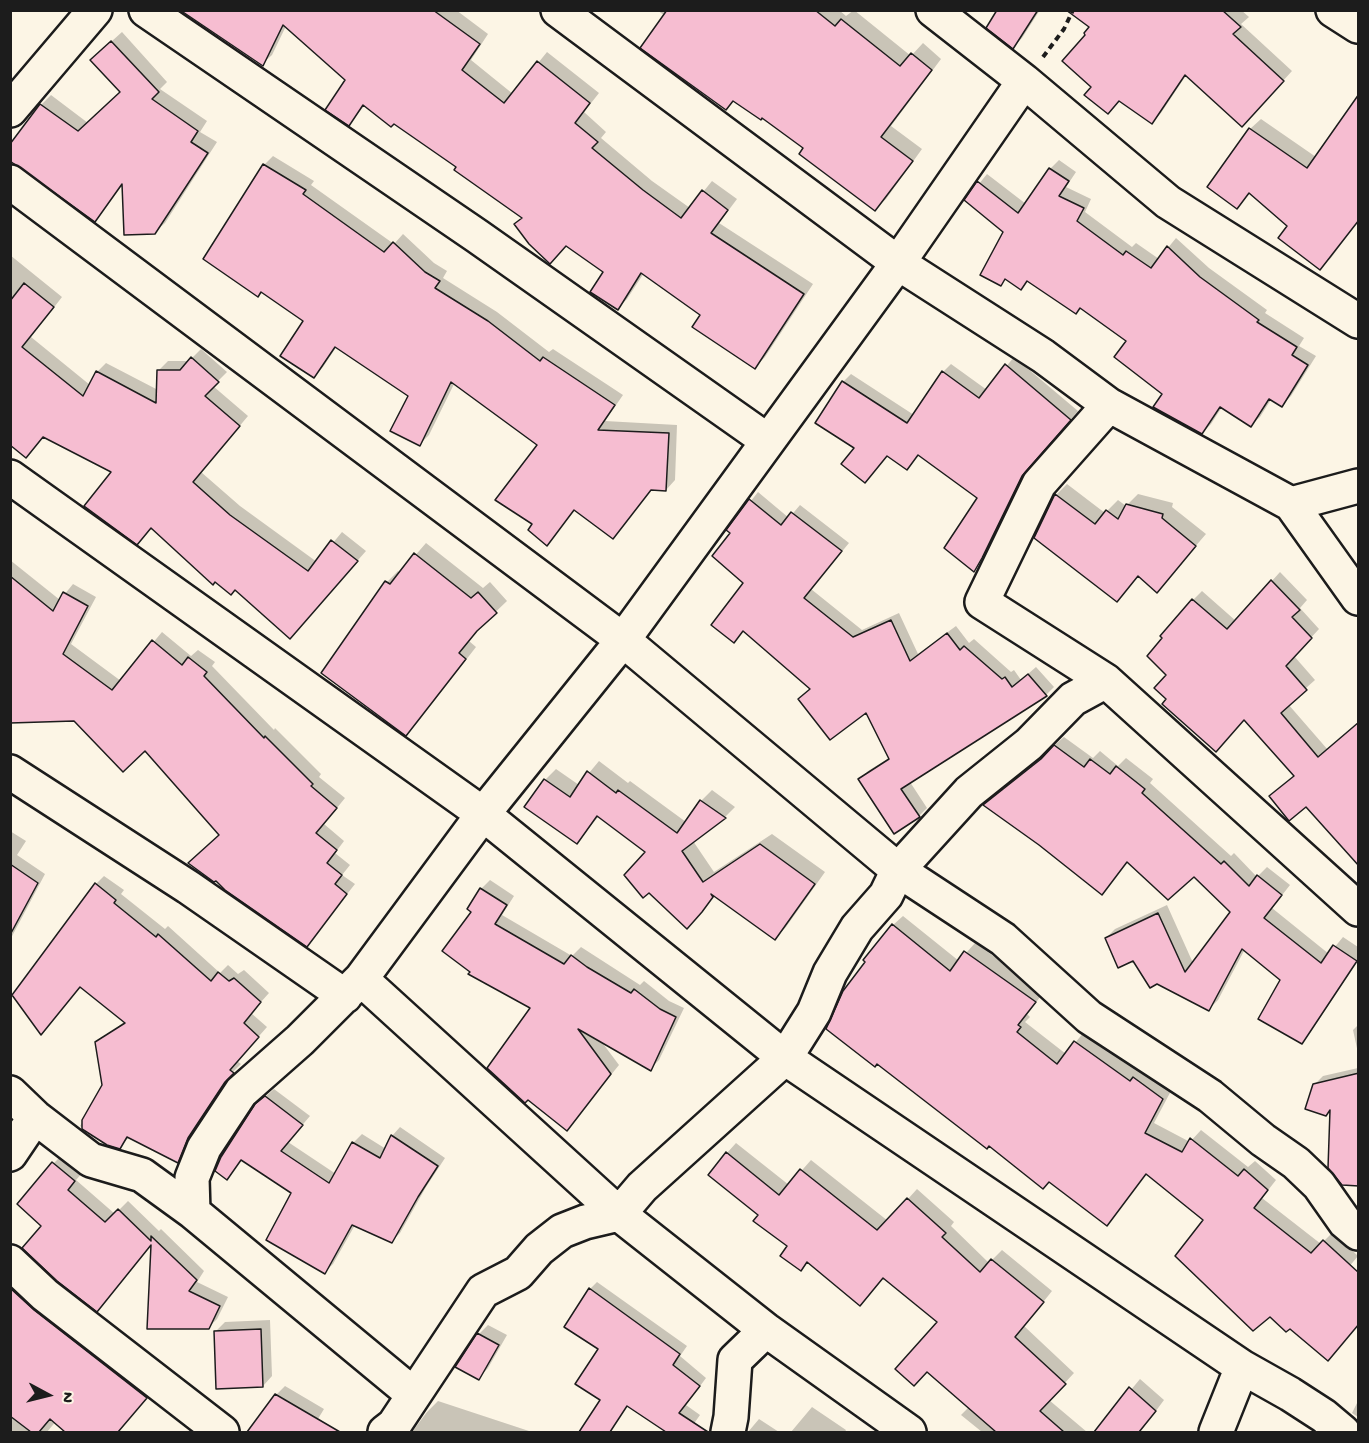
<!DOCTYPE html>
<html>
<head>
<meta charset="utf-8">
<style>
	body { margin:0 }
	#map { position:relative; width:1369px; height:1443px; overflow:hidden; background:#fcf5e5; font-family:"Gochi Hand",sans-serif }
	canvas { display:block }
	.frame { position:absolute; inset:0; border:12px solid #1c1c1c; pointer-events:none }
	.north { position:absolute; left:18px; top:1365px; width:60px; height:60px; -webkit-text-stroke:4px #fcf5e5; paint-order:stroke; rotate:97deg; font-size:16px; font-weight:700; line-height:24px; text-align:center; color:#1c1c1c }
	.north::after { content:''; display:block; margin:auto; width:21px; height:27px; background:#1c1c1c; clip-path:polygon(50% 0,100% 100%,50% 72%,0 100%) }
</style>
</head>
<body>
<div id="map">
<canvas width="1369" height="1443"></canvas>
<div class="frame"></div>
<div class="north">N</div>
</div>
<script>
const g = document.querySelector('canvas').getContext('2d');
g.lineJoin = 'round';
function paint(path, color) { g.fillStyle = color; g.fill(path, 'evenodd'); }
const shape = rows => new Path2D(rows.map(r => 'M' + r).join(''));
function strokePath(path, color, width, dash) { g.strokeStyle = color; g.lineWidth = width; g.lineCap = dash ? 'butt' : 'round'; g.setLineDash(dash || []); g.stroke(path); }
paint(shape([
	[183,10,456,10,488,34,471,60,513,94,547,52,599,93,584,112,606,132,601,138,652,181,690,208,712,181,737,199,719,223,813,284,765,357,755,367,702,314,644,273,627,299,618,308,605,272,523,218,458,167,394,122,365,105,349,124,347,80,286,26,272,55,262,64],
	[657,10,839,10,846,16,854,10,911,56,923,43,941,59,891,126,922,149,886,199,875,209,805,147,762,116,734,100,665,16],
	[999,10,1040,10,1022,38,1013,47],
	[1191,10,1241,10,1249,17,1241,24,1292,71,1251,116,1187,74,1161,113,1152,122],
	[122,32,167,82,160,89,207,121,200,132,217,142,165,223,154,233,124,183,104,210,95,220,10,147,41,105,51,95,88,123,122,92,102,50],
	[1358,101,1358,221,1331,258,1320,268,1289,226,1251,192,1237,207,1250,129,1261,119,1316,157],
	[273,156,314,181,311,185,394,244,403,234,434,263,447,271,443,278,497,312,549,352,553,349,623,395,605,421,677,425,675,480,666,490,652,489,613,537,576,509,547,544,539,445,455,382,429,435,420,444,410,396,337,346,323,367,314,376,305,320,264,165],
	[1059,160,1076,172,1066,187,1091,199,1085,212,1132,247,1136,243,1159,259,1176,238,1209,268,1267,310,1265,313,1304,338,1299,346,1316,356,1291,396,1282,405,1272,398,1260,417,1251,425,1222,407,1211,424,1202,433,1128,341,1081,306,1029,280,1020,288,1006,279,1000,285,1005,231,966,200,987,174,1026,204,1050,169],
	[10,255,62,297,31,337,90,385,97,372,106,363,158,390,158,371,168,361,189,361,201,349,227,372,213,386,248,416,201,472,240,506,317,562,342,532,366,551,299,627,113,472,44,436,26,456,10,443],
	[1014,357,1078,411,1030,466,990,548,974,570,979,498,919,454,907,468,888,455,856,448,843,382,851,374,914,415,943,372,951,364,987,390],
	[1067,484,1105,513,1118,500,1126,506,1138,494,1173,503,1172,507,1206,534,1157,591,1139,575,1117,600,1056,495],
	[758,492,789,518,800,505,849,543,811,589,862,630,899,613,918,654,956,626,969,643,974,639,1011,672,1014,670,1021,680,1036,667,1054,687,1046,695,910,782,927,808,919,816,860,780,868,771,889,758,867,711,812,688,745,583,732,533,728,530],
	[426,543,483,588,490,582,507,601,484,623,469,641,476,647,417,723,406,734,387,582,398,571,400,573],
	[10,560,60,600,73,584,96,597,71,644,121,681,162,632,191,656,198,650,215,662,212,666,274,730,275,728,321,774,319,777,345,798,324,824,344,841,335,853,350,865,342,875,355,884,307,945,220,835,145,749,75,719,13,721,10,724],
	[1280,572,1307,600,1300,608,1319,629,1294,656,1315,680,1288,704,1328,750,1358,856,1295,775,1244,719,1168,698,1168,675,1164,638,1162,636,1193,600,1202,591,1236,621],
	[1064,737,1093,758,1100,751,1118,766,1126,758,1153,779,1150,783,1231,856,1234,853,1257,877,1267,867,1290,885,1272,908,1329,954,1343,937,1358,947,1358,961,1310,1033,1302,1042,1282,979,1245,949,1218,1000,1209,1009,1134,960,1106,938,1115,929,1167,905,1193,963,1232,911,1194,874,1128,861,1110,884,1040,844,985,805],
	[599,761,628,783,630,781,686,822,701,801,712,790,735,807,725,817,693,841,714,872,772,834,825,872,786,927,775,938,716,895,686,926,648,852,599,816,577,842,526,806,545,780,556,769,579,785],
	[10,831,26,841,17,855,45,874,10,940],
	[104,876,124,890,121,894,165,929,168,926,220,973,228,965,238,974,244,970,269,993,251,1013,267,1027,237,1061,241,1064,233,1072,197,1127,186,1153,177,1161,130,1136,120,1147,108,1144,80,1126,104,1086,105,1037,125,1021,81,986,42,1033,96,884],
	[490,880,514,896,502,915,572,956,581,947,640,985,644,981,669,1001,684,1008,659,1060,650,1069,601,1041,619,1065,567,1129,532,1007,473,912,481,889],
	[903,916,959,961,975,943,1044,992,1027,1014,1030,1017,1025,1022,1066,1054,1084,1032,1140,1072,1144,1068,1172,1089,1154,1123,1190,1142,1201,1130,1248,1167,1255,1161,1276,1180,1262,1198,1321,1244,1333,1232,1358,1256,1343,1274,1206,1220,1147,1173,1107,1224,893,925],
	[1358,1025,1358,1053,1353,1030],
	[1358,1068,1358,1184,1332,1108,1314,1085,1323,1076],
	[274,1089,310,1116,288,1142,336,1174,353,1143,362,1134,386,1149,392,1136,400,1127,445,1158,426,1187,400,1233,392,1241,355,1225,333,1264,325,1272,293,1193,243,1159,227,1178,256,1105],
	[736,1143,789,1185,811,1160,888,1221,917,1189,954,1222,951,1226,989,1263,1002,1250,1052,1291,1024,1326,1074,1373,1049,1400,1087,1432,982,1432,961,1415,969,1407,927,1370,939,1322,884,1276,808,1261,801,1269,790,1246,760,1214,727,1153],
	[62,1155,83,1172,76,1180,115,1214,128,1201,159,1231,161,1229,204,1271,197,1282,228,1297,217,1319,208,1328,153,1243,43,1226,54,1163],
	[10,1270,155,1388,116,1432,74,1432,57,1420,47,1432,10,1432],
	[597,1282,687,1346,680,1356,706,1378,686,1405,700,1415,688,1432,668,1432,628,1405,610,1432,600,1432,586,1423,602,1399,600,1348,590,1289],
	[270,1320,272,1376,263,1386,216,1331,225,1322],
	[488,1325,507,1335,488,1368,479,1378,479,1334],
	[1140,1379,1164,1400,1141,1431,1142,1432,1096,1432],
	[285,1386,324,1409,310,1432,248,1432,276,1395],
	[438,1401,532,1432,412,1432,427,1412],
	[1358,1401,1358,1417,1352,1413],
	[812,1407,846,1430,845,1432,791,1432],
	[759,1419,779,1432,748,1432]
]), '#0003');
const building = shape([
	[180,10,433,10,480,44,462,70,504,103,537,61,590,103,575,123,598,142,592,148,643,190,681,218,702,190,728,210,711,233,804,294,755,369,692,327,700,315,641,273,618,310,590,292,603,272,566,246,550,264,529,244,514,224,522,218,454,170,456,167,394,124,391,127,363,105,349,126,325,110,345,80,283,25,263,66,180,10],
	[667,10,815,10,835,26,841,19,900,66,911,53,932,70,881,137,913,161,875,211,799,154,803,148,762,118,761,120,733,101,726,110,640,48,667,10],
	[997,10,1038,10,1013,49,986,28,997,10],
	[1066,10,1222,10,1241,27,1233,34,1284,81,1242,127,1185,75,1152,124,1119,101,1108,114,1084,95,1091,87,1062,61,1085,35,1084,33,1089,27,1066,10],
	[111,41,159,92,152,99,198,131,191,142,208,153,155,234,124,235,122,184,95,222,10,161,10,144,40,104,78,131,120,92,90,60,111,41],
	[1359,94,1359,220,1320,270,1278,238,1287,226,1249,193,1237,209,1207,187,1249,128,1307,168,1359,94],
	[263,164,306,190,303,194,384,252,393,242,425,272,440,281,435,288,488,321,540,361,543,357,615,405,598,430,669,433,666,491,651,490,613,539,574,510,547,546,528,530,532,524,495,500,537,445,451,382,420,446,390,431,408,396,335,347,314,378,280,356,303,321,261,292,258,297,203,259,263,164],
	[1049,168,1069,181,1059,196,1084,208,1077,221,1123,255,1126,251,1151,268,1167,246,1200,277,1259,320,1257,322,1297,347,1292,355,1308,365,1282,407,1269,399,1251,427,1220,407,1202,434,1153,407,1162,394,1114,357,1126,341,1080,308,1076,314,1027,281,1021,290,1005,279,1001,286,980,275,1003,232,964,200,977,181,1018,213,1049,168],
	[24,283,54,307,22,347,83,396,96,371,156,403,157,370,180,370,191,357,219,382,205,396,240,426,193,482,230,515,308,571,331,540,358,561,290,639,235,590,231,595,215,582,213,585,151,528,137,545,84,506,111,472,43,437,26,458,10,445,10,301,24,283],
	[1005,364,1071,420,1022,476,982,558,974,572,944,548,977,498,918,455,907,470,887,456,865,483,841,464,854,448,815,423,842,381,907,423,942,371,979,398,1005,364],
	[1055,494,1095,524,1106,510,1118,519,1126,504,1163,514,1162,518,1196,546,1157,593,1138,576,1117,602,1034,538,1055,494],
	[749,499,781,525,791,512,842,551,804,598,853,637,891,620,910,661,947,633,960,650,964,646,1002,679,1005,677,1012,687,1028,674,1047,696,901,789,920,817,894,834,858,779,889,759,866,713,830,740,798,699,810,689,743,631,734,643,711,625,743,583,712,556,730,533,726,530,749,499],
	[414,553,471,598,478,592,497,613,477,631,459,653,466,659,406,736,321,673,385,581,390,584,414,553],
	[10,576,53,611,63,592,88,606,63,654,112,690,152,640,182,665,188,657,207,672,204,676,264,738,265,736,313,784,311,786,337,808,316,833,337,850,327,863,342,875,335,884,347,894,307,947,225,890,216,881,214,882,188,863,219,835,145,751,123,772,74,721,10,723,10,576],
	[1271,580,1300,610,1292,617,1312,638,1286,666,1307,690,1281,713,1318,757,1359,722,1359,866,1306,807,1289,821,1269,796,1294,776,1244,720,1216,752,1162,704,1166,699,1154,688,1166,675,1147,656,1162,638,1160,636,1192,599,1227,629,1271,580],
	[1054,745,1084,767,1090,759,1110,774,1116,766,1145,789,1142,793,1221,864,1224,861,1249,886,1257,875,1282,895,1264,918,1321,963,1333,945,1357,961,1302,1044,1258,1019,1280,980,1242,949,1209,1011,1157,984,1150,988,1133,961,1118,968,1105,938,1158,913,1185,972,1230,912,1194,877,1168,900,1127,862,1102,895,1039,845,983,805,1041,759,1054,745],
	[587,771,616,793,618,790,677,833,700,800,726,818,682,851,703,882,760,844,815,884,775,940,711,894,713,897,702,912,687,929,649,893,643,898,624,875,645,852,597,816,577,844,524,807,544,779,570,797,587,771],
	[10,864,38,883,10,935,10,864],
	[95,883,116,900,114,903,156,937,158,934,211,981,218,972,229,981,234,978,261,1002,244,1023,259,1037,230,1070,234,1073,225,1082,188,1138,178,1163,127,1137,120,1149,107,1145,82,1129,82,1120,102,1085,95,1042,125,1023,80,987,41,1035,12,995,95,883],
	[480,888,507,905,495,924,564,964,571,955,587,967,631,993,634,989,660,1009,676,1017,651,1071,578,1029,611,1074,567,1131,528,1100,525,1103,487,1068,530,1008,468,974,470,972,442,951,471,912,467,909,480,888],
	[892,924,950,971,964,951,1036,1002,1018,1025,1021,1027,1017,1032,1057,1064,1074,1041,1130,1081,1133,1077,1163,1099,1145,1133,1182,1152,1190,1138,1238,1176,1244,1169,1268,1190,1254,1208,1311,1253,1323,1240,1359,1273,1359,1324,1328,1361,1290,1329,1286,1332,1270,1317,1253,1331,1175,1256,1203,1220,1146,1174,1107,1226,1049,1182,1043,1189,989,1146,987,1149,877,1064,875,1067,826,1029,843,991,865,962,863,960,892,924],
	[1359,1073,1359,1186,1342,1185,1328,1168,1330,1110,1326,1116,1305,1109,1313,1084,1359,1073],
	[265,1096,303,1125,281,1151,329,1183,352,1142,380,1158,391,1135,438,1166,418,1197,392,1243,352,1225,325,1274,266,1240,291,1193,241,1160,227,1180,215,1171,221,1157,255,1104,265,1096],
	[726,1152,779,1195,800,1169,877,1230,907,1198,946,1233,942,1237,980,1272,991,1259,1044,1302,1015,1337,1066,1384,1040,1411,1064,1432,996,1432,927,1372,914,1386,895,1369,937,1322,883,1278,860,1306,807,1262,801,1271,780,1256,787,1246,753,1221,758,1215,708,1175,726,1152],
	[52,1162,75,1181,68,1190,105,1222,118,1209,151,1241,151,1236,197,1280,189,1291,220,1306,209,1329,147,1329,151,1245,97,1312,57,1281,22,1248,41,1226,17,1204,52,1162],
	[10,1288,34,1310,147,1398,118,1432,65,1432,50,1419,39,1432,31,1432,10,1416,10,1288],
	[589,1288,680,1354,673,1365,700,1386,679,1413,708,1432,666,1432,627,1406,610,1432,579,1432,600,1400,575,1384,598,1349,564,1327,589,1288],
	[261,1329,263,1387,216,1389,214,1331,261,1329],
	[477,1333,499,1345,479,1380,455,1367,477,1333],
	[1129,1387,1156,1411,1139,1432,1094,1432,1129,1387],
	[275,1394,340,1432,247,1432,275,1394]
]);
paint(building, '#f6bdd1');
strokePath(building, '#1c1c1c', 1.5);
const minor = shape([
	[146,10,477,236,768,441],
	[558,10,898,263,1043,356,1109,405,1291,504,1358,598],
	[933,10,1024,81,1168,202,1358,321],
	[1333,10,1358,26],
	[10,182,623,640,898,870,1003,939,1089,1017,1210,1096,1263,1140,1296,1163,1319,1185,1345,1222,1358,1233],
	[1109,405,1039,484,982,602,1106,681,1358,909],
	[10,477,483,814,785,1058,1242,1367,1290,1394,1324,1416,1343,1432],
	[1291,504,1358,486],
	[10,772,188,887,345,996],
	[361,979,619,1214,766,1330,909,1432],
	[10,1093,35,1117,91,1160,142,1175,193,1212],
	[10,1154,35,1117],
	[10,1262,45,1295,222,1432],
	[414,1395,193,1212,192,1178,204,1148,241,1092,300,1040,361,979,483,814,623,640,898,263,1024,81],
	[385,1432,394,1425,483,1291,518,1273,539,1249,562,1231,585,1222,619,1214,642,1187,785,1058,814,1012,830,973,857,928,886,895,898,870,969,792,1029,744,1073,699,1106,681],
	[728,1432,731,1417,735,1360,766,1330],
	[1216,1432,1242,1367]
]);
const tertiary = shape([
	[10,110,95,10]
]);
strokePath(minor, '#1c1c1c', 38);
strokePath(tertiary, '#1c1c1c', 38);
strokePath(shape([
	[1043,57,1064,29,1073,10]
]), '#1c1c1c', 4, [6, 4.5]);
strokePath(minor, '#fcf5e5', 33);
strokePath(tertiary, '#fcf5e5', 33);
</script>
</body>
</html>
